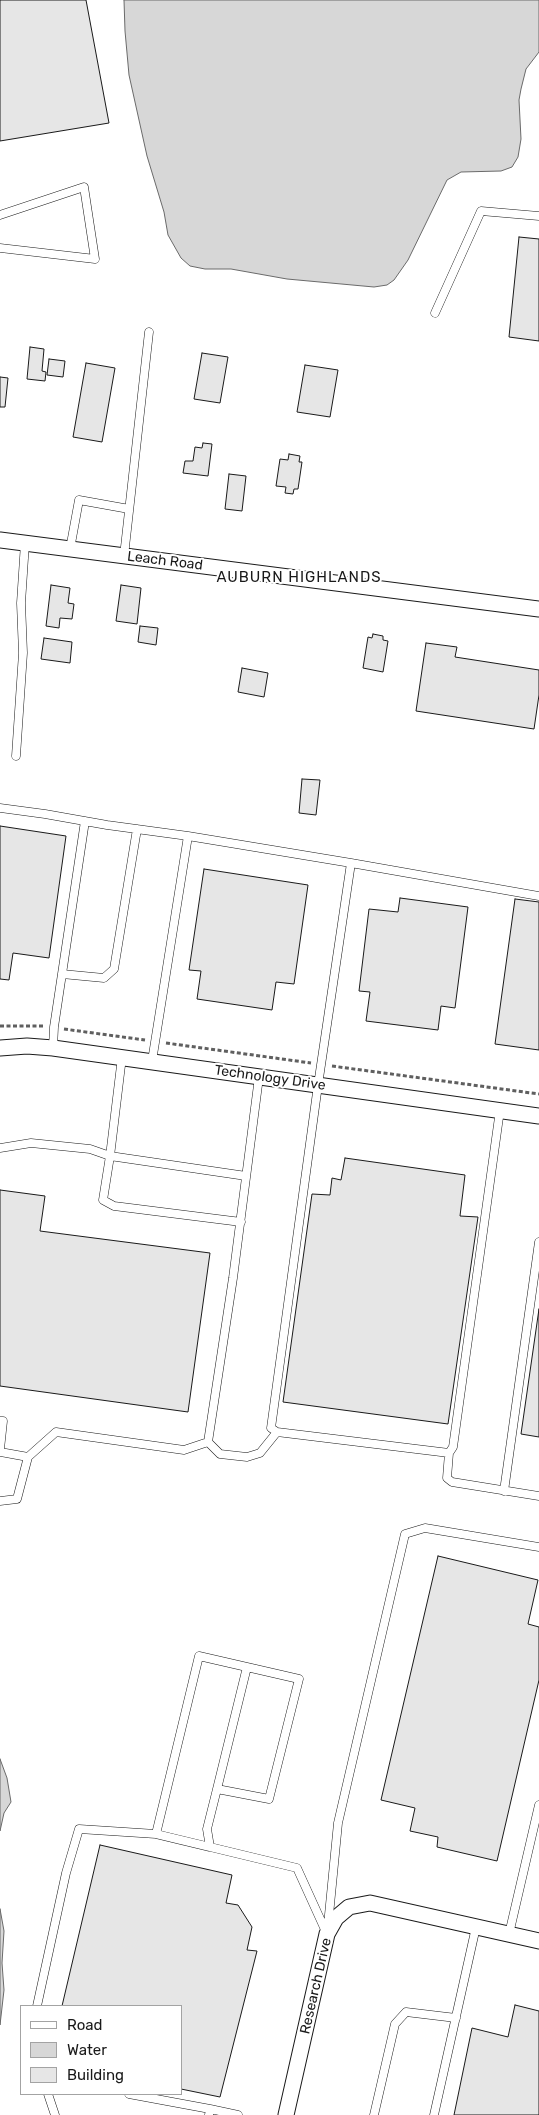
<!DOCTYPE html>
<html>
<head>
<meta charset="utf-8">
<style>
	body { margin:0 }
	#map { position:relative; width:539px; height:2115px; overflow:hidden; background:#fff; font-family:Rubik,sans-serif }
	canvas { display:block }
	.legend { position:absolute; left:20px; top:2005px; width:162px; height:90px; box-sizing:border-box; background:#fff; border:1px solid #a3a3a3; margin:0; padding:6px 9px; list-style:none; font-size:15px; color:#1a1a1a }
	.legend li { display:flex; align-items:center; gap:10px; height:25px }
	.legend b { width:25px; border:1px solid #a3a3a3 }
</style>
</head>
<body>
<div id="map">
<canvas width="539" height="2115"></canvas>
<ul class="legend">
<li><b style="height:6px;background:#fff"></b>Road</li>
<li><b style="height:14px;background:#d7d7d7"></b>Water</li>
<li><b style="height:14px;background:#e6e6e6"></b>Building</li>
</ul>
</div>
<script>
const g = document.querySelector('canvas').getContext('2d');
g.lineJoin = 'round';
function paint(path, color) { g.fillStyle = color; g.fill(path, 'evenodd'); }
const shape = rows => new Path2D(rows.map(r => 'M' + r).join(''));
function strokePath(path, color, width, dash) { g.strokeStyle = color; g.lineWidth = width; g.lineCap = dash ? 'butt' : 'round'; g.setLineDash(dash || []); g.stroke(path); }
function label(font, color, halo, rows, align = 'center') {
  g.font = font + ' Rubik,sans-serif'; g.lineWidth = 4; g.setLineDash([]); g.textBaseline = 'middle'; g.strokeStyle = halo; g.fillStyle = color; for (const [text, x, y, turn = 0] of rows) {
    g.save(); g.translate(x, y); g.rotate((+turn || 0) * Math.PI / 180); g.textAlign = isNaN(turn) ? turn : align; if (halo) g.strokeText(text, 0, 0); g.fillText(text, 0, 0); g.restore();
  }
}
const water = shape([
	[124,0,539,0,539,52,526,69,521,89,519,100,521,139,518,157,512,167,501,171,461,172,447,180,408,260,394,280,387,285,374,287,287,279,231,269,205,269,190,266,181,258,168,235,164,212,147,156,129,75,125,31,124,0],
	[0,1759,7,1778,11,1802,4,1813,0,1831,0,1759],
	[0,1909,4,1931,2,1963,4,1990,0,2025,0,1909]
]);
paint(water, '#d7d7d7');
strokePath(water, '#6a6a6a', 1);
const building = shape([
	[0,0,86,0,109,123,0,141,0,0],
	[519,237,539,239,539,341,509,337,519,237],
	[30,347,44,349,42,371,46,372,45,381,27,379,30,347],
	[202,353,228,357,220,403,194,399,202,353],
	[49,359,65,361,63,377,47,375,49,359],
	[86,363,115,368,102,442,73,437,86,363],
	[305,365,338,370,330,417,297,412,305,365],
	[0,377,8,378,5,407,0,407,0,377],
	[203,443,212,444,208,476,183,473,185,461,193,461,195,447,202,448,203,443],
	[289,454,300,456,299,462,302,462,298,489,294,489,293,494,285,493,286,487,276,486,280,459,288,460,289,454],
	[229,474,246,476,242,511,225,509,229,474],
	[51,585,70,588,68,603,74,604,72,619,60,618,59,628,46,626,51,585],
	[121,585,141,588,137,624,116,621,121,585],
	[140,626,158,628,156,645,138,642,140,626],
	[373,634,383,636,383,640,388,641,383,672,363,668,368,637,372,638,373,634],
	[44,638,72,642,70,663,41,659,44,638],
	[426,643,457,647,455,657,539,670,539,695,534,729,416,711,426,643],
	[242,668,268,673,264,697,238,692,242,668],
	[302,779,320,780,316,815,299,813,302,779],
	[0,826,66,836,49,958,13,953,9,980,0,979,0,826],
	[204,869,308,885,294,984,276,982,272,1010,197,999,201,971,189,970,204,869],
	[400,898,468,907,455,1008,441,1006,438,1030,366,1021,370,992,359,991,369,909,398,912,400,898],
	[515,899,539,902,539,1050,495,1044,515,899],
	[345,1158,465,1175,460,1216,478,1217,448,1424,283,1402,312,1194,330,1195,332,1178,341,1180,345,1158],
	[0,1190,45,1196,40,1231,210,1253,188,1412,0,1386,0,1190],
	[539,1309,539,1437,521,1434,539,1309],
	[438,1556,538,1580,528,1624,539,1627,539,1680,497,1861,437,1847,438,1837,410,1831,415,1808,381,1800,438,1556],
	[100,1845,232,1875,226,1903,238,1905,252,1927,247,1950,257,1951,220,2097,181,2089,181,2006,62,2006,100,1845],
	[515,2005,539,2011,539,2115,454,2115,472,2028,508,2037,515,2005]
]);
paint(building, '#e6e6e6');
strokePath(building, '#1a1a1a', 1);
const lane = shape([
	[0,215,84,187,95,259,0,248],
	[435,313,481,211,539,216],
	[70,549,79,500,129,509],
	[124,556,149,332],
	[16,756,23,653,21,603,25,543],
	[0,808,45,814,107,825,188,836],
	[351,863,539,896],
	[62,974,104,978,114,969,137,829],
	[53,1048,54,1027,85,821],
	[122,1057,110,1156,246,1176],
	[152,1061,188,836,351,863,318,1085,271,1428,277,1432,449,1453,453,1447,500,1110],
	[0,1148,31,1143,90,1149,110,1156,103,1200,114,1206,241,1222],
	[0,1421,3,1421,0,1449],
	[208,1442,220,1454,247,1457,260,1453,277,1432],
	[0,1452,28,1457,56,1432,184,1450,208,1442,233,1278,259,1077],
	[449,1453,447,1478,452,1482,539,1496],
	[504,1491,539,1242],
	[0,1501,17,1499,28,1457],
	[217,1789,247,1667],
	[156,1834,210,1847],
	[328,1925,338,1823,405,1534,425,1528,539,1547],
	[509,1934,539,1805],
	[37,2006,66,1873,79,1829,156,1834,199,1656,299,1679,269,1799,217,1789,207,1829,210,1847,297,1868,327,1934],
	[48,2094,55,2115],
	[129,2094,210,2109],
	[209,2115,210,2109,238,2115],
	[374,2115,395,2024,406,2012,456,2018],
	[434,2115,476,1927]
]);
const street = shape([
	[0,540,539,609],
	[0,1048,27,1046,53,1048,539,1116],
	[286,2115,327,1934,336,1918,349,1907,370,1903,539,1941]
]);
strokePath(lane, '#1a1a1a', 9);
strokePath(street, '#1a1a1a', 17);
strokePath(shape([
	[0,1026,43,1026],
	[64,1029,145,1040],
	[166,1043,311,1063],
	[332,1066,539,1094]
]), '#5f5f5f', 3, [4, 2.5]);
strokePath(lane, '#fff', 8);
strokePath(street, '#fff', 15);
label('14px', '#1a1a1a', '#fff', [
	["Leach Road",165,561,7],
	["Technology Drive",270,1078,8],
	["Research Drive",316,1986,-77]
]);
g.letterSpacing = '1px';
label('15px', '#1a1a1a', '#fff', [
	["AUBURN HIGHLANDS",299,578]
]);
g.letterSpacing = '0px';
</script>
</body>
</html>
